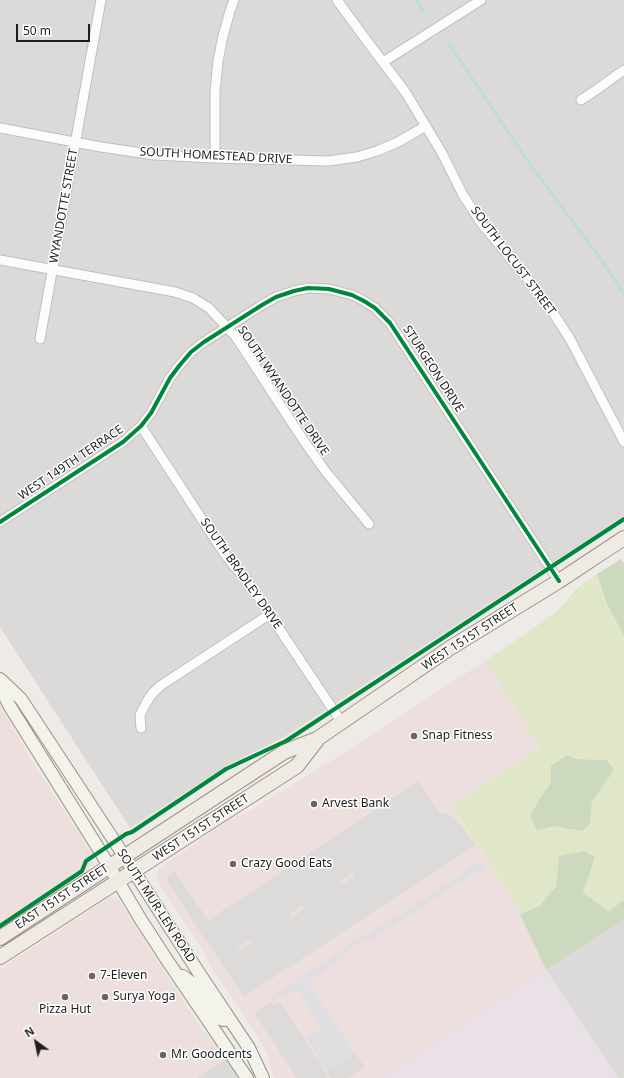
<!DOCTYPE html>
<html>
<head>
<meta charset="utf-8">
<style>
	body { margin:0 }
	#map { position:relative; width:624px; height:1078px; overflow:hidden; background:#edeae7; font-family:"Noto Sans",sans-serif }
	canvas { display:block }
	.north { position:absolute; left:16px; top:1022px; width:40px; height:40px; -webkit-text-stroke:3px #fff; paint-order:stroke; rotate:327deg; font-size:11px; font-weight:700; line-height:16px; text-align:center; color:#1e1e1e }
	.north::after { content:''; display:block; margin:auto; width:14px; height:18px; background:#1e1e1e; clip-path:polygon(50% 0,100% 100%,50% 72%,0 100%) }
	.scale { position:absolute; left:16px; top:24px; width:74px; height:18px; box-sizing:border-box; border:2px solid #1e1e1e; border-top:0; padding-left:5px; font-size:12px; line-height:14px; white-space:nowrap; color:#1e1e1e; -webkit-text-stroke:3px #fff; paint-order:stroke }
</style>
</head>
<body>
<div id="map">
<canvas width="624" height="1078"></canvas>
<div class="north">N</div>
<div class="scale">50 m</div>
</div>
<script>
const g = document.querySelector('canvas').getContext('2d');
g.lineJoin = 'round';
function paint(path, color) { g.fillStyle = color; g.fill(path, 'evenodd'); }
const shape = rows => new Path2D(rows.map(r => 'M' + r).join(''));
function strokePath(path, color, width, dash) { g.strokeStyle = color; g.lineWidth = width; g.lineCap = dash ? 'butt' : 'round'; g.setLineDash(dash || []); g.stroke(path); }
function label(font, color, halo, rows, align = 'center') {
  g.font = font + ' "Noto Sans",sans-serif'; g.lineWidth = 3; g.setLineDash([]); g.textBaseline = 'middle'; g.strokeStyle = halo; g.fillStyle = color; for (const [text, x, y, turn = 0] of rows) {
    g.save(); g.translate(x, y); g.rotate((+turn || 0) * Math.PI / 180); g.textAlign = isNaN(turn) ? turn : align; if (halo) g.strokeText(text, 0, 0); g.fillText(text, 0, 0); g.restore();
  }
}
paint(shape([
	[0,0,624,0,624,516,284,737,226,766,130,828,0,627],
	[624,919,624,1078,618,1078,546,970],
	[227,1058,240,1078,197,1078]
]), '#dcdad9');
paint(shape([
	[485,661,540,748,452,807,517,905,546,970,383,1078,275,1078,272,1072,269,1060,264,1047,235,1001,214,973,202,949,157,881,156,877,159,868,234,817,251,810,334,759],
	[0,705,34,764,91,852,92,857,92,863,89,869,86,872,0,930],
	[109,898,118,899,201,1028,227,1058,197,1078,0,1078,0,969]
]), '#eedfdf');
paint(shape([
	[546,970,618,1078,383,1078]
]), '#eae0e7');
paint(shape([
	[597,574,607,604,624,636,624,900,609,911,583,893,595,857,559,856,556,887,539,906,520,914,517,905,452,806,540,748,485,661,524,635,556,612,578,588],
	[567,755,576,759,608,760,614,770,592,802,590,824,582,831,554,826,538,830,539,800]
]), '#dfe7c8');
paint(shape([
	[621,559,624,564,624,636,607,604,597,574],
	[567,755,576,759,607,760,614,770,592,802,590,824,582,831,554,826,537,830,530,816,539,800,551,782,551,766],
	[585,851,595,857,583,893,609,911,624,900,624,919,546,970,520,914,539,906,556,887,559,856]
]), '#cdd9be');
paint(shape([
	[418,781,439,813,442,812,451,816,462,826,475,845,244,997,194,923,166,878,175,872,208,920],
	[352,873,355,875,354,876,343,884,342,884,340,882,341,880],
	[301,906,304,908,303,910,292,917,291,917,290,915,290,914],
	[250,940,252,942,252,943,241,950,239,950,238,948,239,947],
	[271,1002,274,1005,280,1002,328,1076,325,1078,297,1078,254,1013],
	[355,1053,365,1067,348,1078,331,1078,327,1071]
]), '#dddbda');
paint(shape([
	[479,862,485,872,480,876,477,871,368,942,365,938,342,954,344,958,307,983,309,986,310,985,355,1053,327,1071,306,1038,321,1028,302,999,302,996,299,991,296,990,288,995,286,994,271,1002,270,999,296,980,374,929,389,921]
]), '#dfdee1');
strokePath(shape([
	[416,0,424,12],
	[449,44,532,167,605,265,624,294]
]), '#bddcdd', 3);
const street = shape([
	[337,0,367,41,406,93,442,153,463,195,482,224,531,283,552,311,570,339,624,442],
	[383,62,481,0],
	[581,100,596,90,624,70],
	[0,128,101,147,155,155,215,158,328,161,357,157,377,151,398,142,426,126],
	[215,158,215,92,218,61,223,36,230,11,234,0],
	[0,260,175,292,193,298,209,308,236,337,304,441,326,472,369,524],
	[40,339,101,0],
	[141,426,220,547,233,565,246,579,342,723],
	[0,522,123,442,141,426,151,413,170,378,179,366,191,352,204,342,262,305,276,297,294,291,308,288,329,289,352,295,364,301,375,308,390,323,559,581],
	[141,728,140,715,146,703,152,694,160,686,270,614]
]);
const secondary = shape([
	[0,679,21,699,115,842,199,973,249,1048,263,1078],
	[0,686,9,705,100,851,141,920,167,960,247,1078],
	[183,976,198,988,218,1018,223,1020,229,1019]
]);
const primary = shape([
	[0,938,284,752,317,739,450,648,559,581,624,538],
	[0,957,297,766,317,740]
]);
strokePath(street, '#c0bfbd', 11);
strokePath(secondary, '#969381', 14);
strokePath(primary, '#a19386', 16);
strokePath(street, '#fcfcfb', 9);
strokePath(secondary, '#f3f2eb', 12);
strokePath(primary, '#f0eae5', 14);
strokePath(shape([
	[0,522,123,442,141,426,151,413,170,378,179,366,191,352,204,342,262,305,276,297,294,291,308,288,329,289,352,295,364,301,375,308,390,323,559,581],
	[0,926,82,871,86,861,126,834,132,832,226,769,286,741,624,519]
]), '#00873e', 4);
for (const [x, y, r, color] of [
	[414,736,4,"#666564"],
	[314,804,4,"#666564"],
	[233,864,4,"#666564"],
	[92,976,4,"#666564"],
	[65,997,4,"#666564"],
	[105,997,4,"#666564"],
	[163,1055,4,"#666564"]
]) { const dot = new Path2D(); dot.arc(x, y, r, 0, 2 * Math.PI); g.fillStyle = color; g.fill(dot); strokePath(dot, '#fff', 1.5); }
label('12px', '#1e1e1e', '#fff', [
	["SOUTH HOMESTEAD DRIVE",216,156,3],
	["WYANDOTTE STREET",64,206,-80],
	["SOUTH LOCUST STREET",513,261,53],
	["STURGEON DRIVE",433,369,57],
	["SOUTH WYANDOTTE DRIVE",283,391,56],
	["WEST 149TH TERRACE",71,463,-34],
	["SOUTH BRADLEY DRIVE",241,574,55],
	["WEST 151ST STREET",470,637,-33],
	["WEST 151ST STREET",201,828,-33],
	["EAST 151ST STREET",62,897,-33],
	["SOUTH MUR-LEN ROAD",156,906,57]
]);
label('12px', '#1e1e1e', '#fff', [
	["Snap Fitness",422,736],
	["Arvest Bank",322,804],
	["Crazy Good Eats",241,864],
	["7-Eleven",100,976],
	["Surya Yoga",113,997],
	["Pizza Hut",65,1010,"center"],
	["Mr. Goodcents",171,1055]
], 'left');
</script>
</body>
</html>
